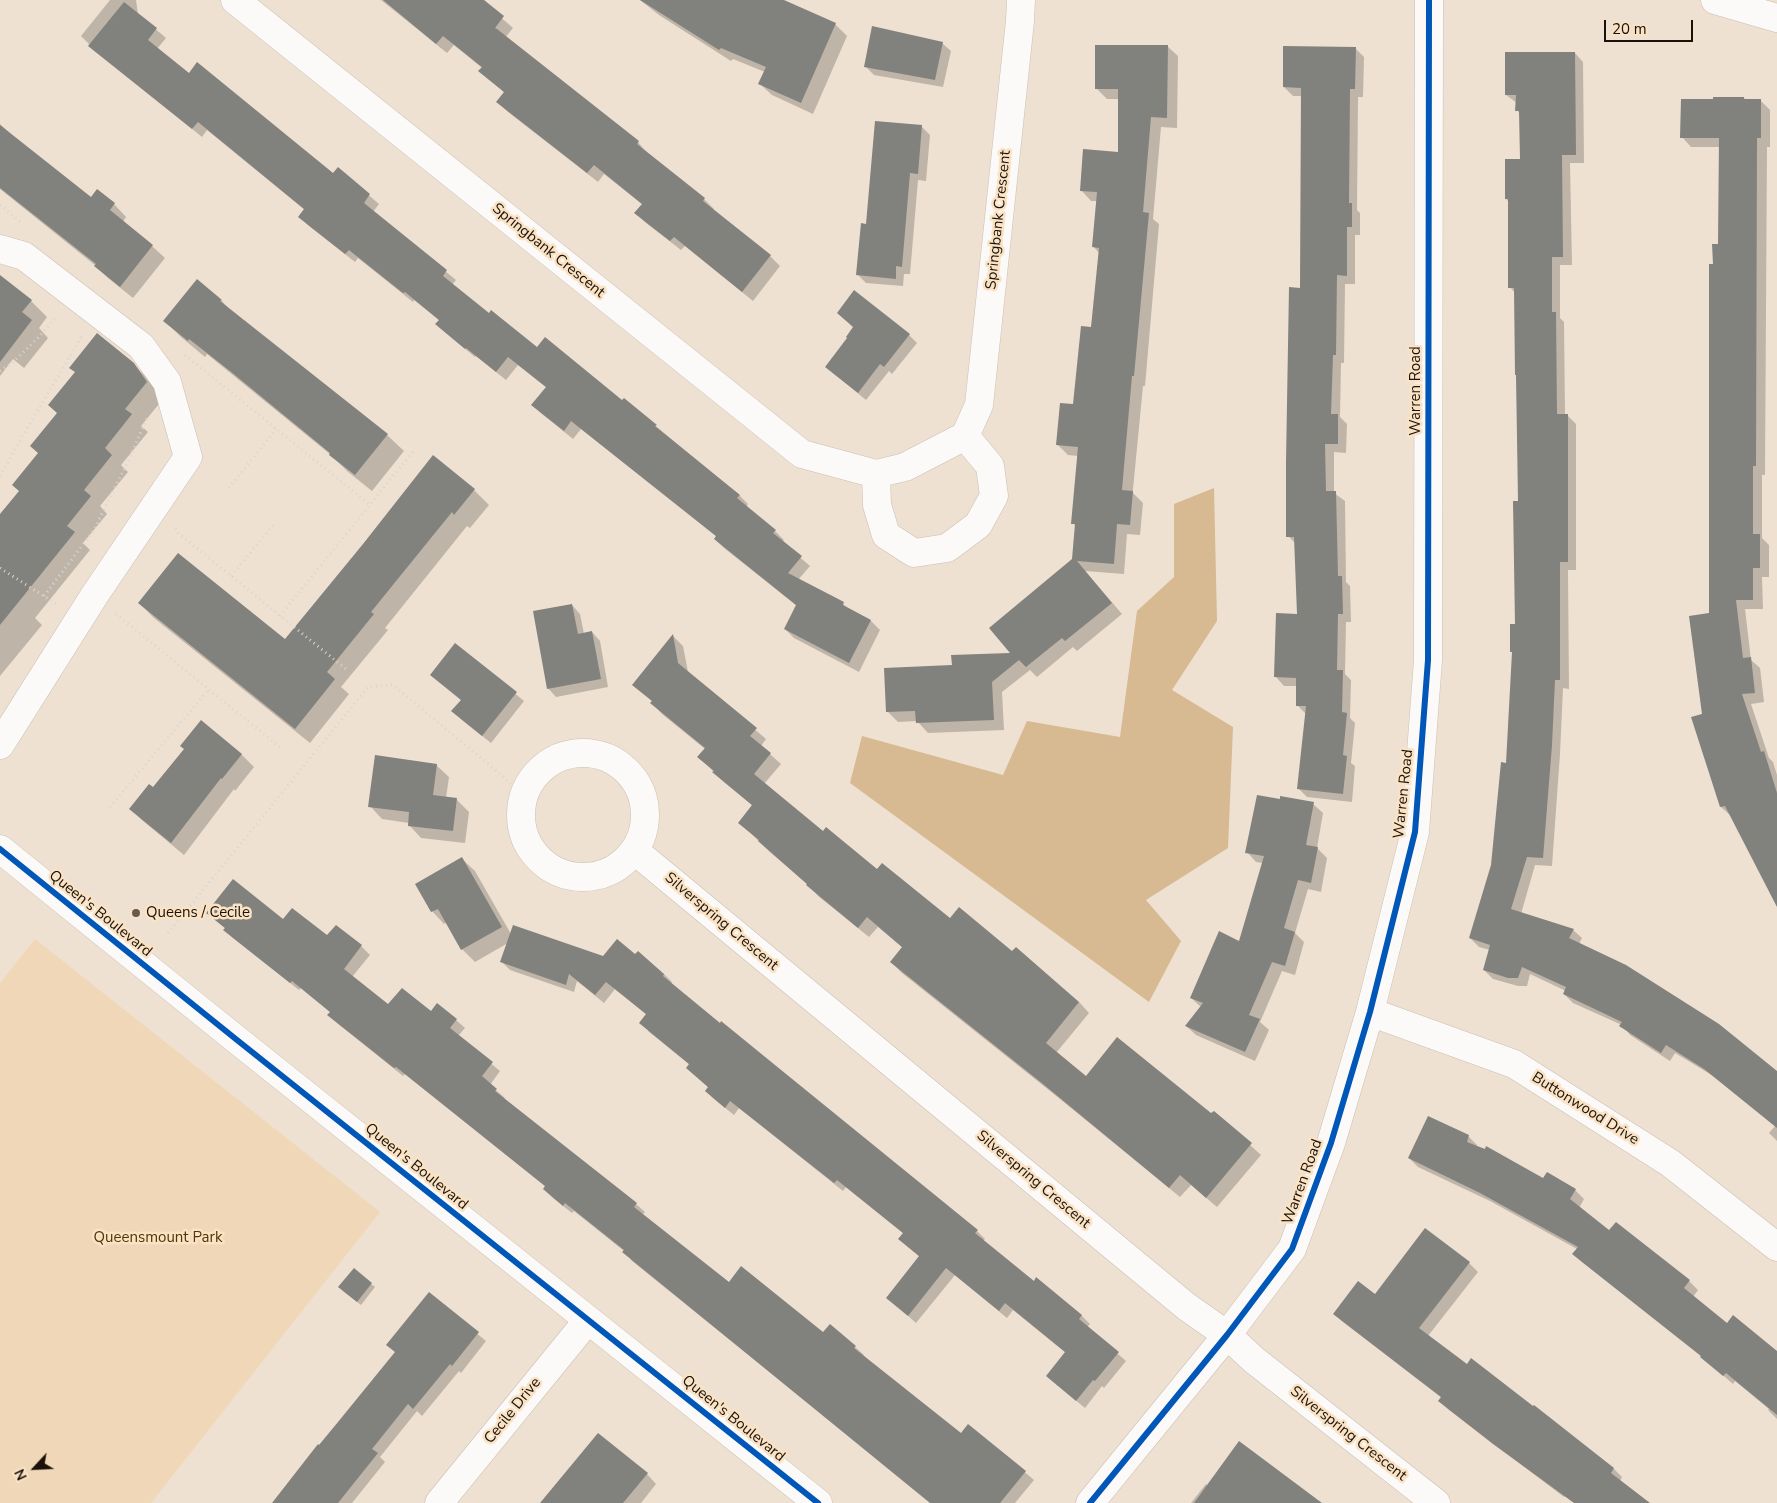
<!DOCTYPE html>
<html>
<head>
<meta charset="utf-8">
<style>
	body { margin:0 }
	#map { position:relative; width:1777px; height:1503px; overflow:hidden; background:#eee1d1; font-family:"Nunito Sans",sans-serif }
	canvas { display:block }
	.north { position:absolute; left:10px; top:1443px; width:50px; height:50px; -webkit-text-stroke:4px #fae2c5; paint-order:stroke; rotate:245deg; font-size:14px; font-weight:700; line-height:20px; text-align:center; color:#1a1208 }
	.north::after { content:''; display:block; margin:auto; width:18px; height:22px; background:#1a1208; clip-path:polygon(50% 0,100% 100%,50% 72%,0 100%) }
	.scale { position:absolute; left:1604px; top:20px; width:89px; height:22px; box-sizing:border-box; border:2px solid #1a1208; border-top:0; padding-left:6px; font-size:15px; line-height:18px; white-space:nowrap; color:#1a1208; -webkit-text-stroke:4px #fae2c5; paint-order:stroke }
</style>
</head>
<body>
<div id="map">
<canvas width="1777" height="1503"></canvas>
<div class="north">N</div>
<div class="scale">20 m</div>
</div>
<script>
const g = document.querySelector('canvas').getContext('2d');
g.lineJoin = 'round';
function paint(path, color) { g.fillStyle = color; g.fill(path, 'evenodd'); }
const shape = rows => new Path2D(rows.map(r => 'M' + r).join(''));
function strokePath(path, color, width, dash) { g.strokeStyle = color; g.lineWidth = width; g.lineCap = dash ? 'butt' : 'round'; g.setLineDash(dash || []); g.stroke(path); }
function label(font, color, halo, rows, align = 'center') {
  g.font = font + ' "Nunito Sans",sans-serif'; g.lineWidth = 5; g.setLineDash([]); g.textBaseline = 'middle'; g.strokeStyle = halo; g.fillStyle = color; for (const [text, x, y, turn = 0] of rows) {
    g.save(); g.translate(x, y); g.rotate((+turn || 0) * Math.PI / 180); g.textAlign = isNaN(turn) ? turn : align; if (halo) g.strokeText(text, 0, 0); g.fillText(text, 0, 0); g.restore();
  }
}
paint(shape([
	[35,939,380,1212,151,1503,0,1503,0,983]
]), '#f0d7b8');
paint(shape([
	[1214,488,1217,621,1172,690,1233,727,1228,848,1146,900,1181,941,1149,1002,850,783,862,736,1003,775,1027,721,1120,737,1137,611,1174,577,1174,504]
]), '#d7b992');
paint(shape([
	[110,0,136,0,138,14,166,38,157,49,189,75,334,175,338,169,379,204,373,212,456,280,452,285,489,315,537,348,623,402,624,400,739,495,748,504,746,507,775,531,784,540,782,542,810,566,798,580,843,604,850,611,871,621,880,630,859,672,794,638,785,629,797,606,724,548,715,539,717,537,581,429,573,439,542,414,533,405,547,388,518,365,506,380,476,356,475,357,446,333,437,324,440,321,414,300,413,302,358,258,355,262,309,226,300,217,305,210,207,130,202,137,90,45,81,36],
	[381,0,481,0,513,28,505,38,638,142,647,153,704,199,714,209,713,210,770,256,780,266,753,301,685,246,681,250,646,223,636,213,643,205,604,174,598,182,508,112,498,102,505,93,480,71,482,68,454,45,447,53],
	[640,0,765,0,835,24,847,36,813,114,772,95,760,84,765,72,733,59,731,61,659,15],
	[942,43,951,51,943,87,874,75,866,67],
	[1167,46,1178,56,1177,128,1161,127,1153,219,1159,224,1145,386,1143,386,1133,489,1133,493,1143,503,1140,535,1127,534,1124,574,1085,571,1122,614,1077,651,1073,647,1037,677,1030,670,1002,692,1004,730,928,733,917,721,898,722,887,711,953,666,1012,654,1073,560,1076,527,1073,523,1078,456,1068,455,1057,444,1074,405,1092,328,1099,253,1093,246,1097,201,1091,201,1081,190,1119,154,1119,99,1107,99,1096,88],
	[1355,48,1364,57,1363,97,1358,97,1357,210,1360,213,1360,235,1355,235,1355,284,1345,284,1344,363,1341,363,1340,417,1347,424,1346,453,1334,452,1334,493,1345,501,1346,582,1350,586,1351,622,1346,622,1345,674,1351,680,1350,718,1355,723,1351,763,1355,766,1352,802,1307,797,1298,788,1306,714,1297,705,1297,686,1284,686,1276,677,1298,615,1296,544,1288,536,1301,289,1302,96,1293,96,1284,87],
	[1575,53,1583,62,1584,163,1570,163,1572,265,1560,265,1560,318,1564,322,1565,415,1567,415,1576,424,1576,570,1568,570,1569,689,1563,688,1560,754,1552,866,1535,865,1521,914,1573,930,1582,938,1579,944,1777,1073,1777,1141,1769,1133,1775,1126,1715,1077,1675,1053,1670,1061,1630,1035,1622,1025,1573,1003,1564,994,1566,991,1530,974,1527,986,1518,986,1493,979,1484,970,1490,950,1479,947,1470,938,1492,865,1507,764,1513,653,1511,651,1517,625,1519,502,1515,293,1510,287,1509,202,1506,199,1521,161,1520,114,1517,110,1517,103,1506,95],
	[1744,98,1746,100,1761,101,1770,110,1770,147,1767,147,1765,475,1762,475,1762,538,1769,545,1769,577,1762,577,1763,609,1745,609,1751,660,1760,668,1764,702,1751,704,1769,758,1773,762,1777,775,1777,897,1731,816,1721,807,1703,715,1711,614,1714,265,1719,245,1720,147,1691,147,1682,137],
	[0,124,17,140,91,199,114,204,126,217,123,222,152,246,165,258,133,298,108,278,96,266,0,189],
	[922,127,930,135,926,181,918,180,910,274,904,274,903,286,866,283,858,275,867,225],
	[0,276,31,301,47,317,39,328,48,338,24,368,13,359,0,376],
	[197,281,221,300,233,313,387,435,404,451,372,491,347,471,331,455,207,354,205,357,181,337,165,321],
	[909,335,917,343,892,374,889,371,866,400,826,367],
	[133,364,150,381,163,399,141,426,148,432,121,465,128,472,100,506,107,514,83,543,90,550,35,618,42,625,0,676,0,516],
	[433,457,474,490,489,505,470,528,467,526,385,628,388,630,341,687,349,694,310,743,154,618,139,603,285,641,364,545],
	[572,605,580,614,584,634,592,632,600,641,608,687,556,697,548,688],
	[673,636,683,646,688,672,766,739,761,746,781,764,764,784,823,833,877,871,950,920,1012,953,1079,1002,1089,1013,1056,1053,1086,1077,1212,1115,1214,1112,1261,1155,1217,1207,1191,1185,1180,1197,1055,1095,902,973,891,962,903,948,878,927,869,937,818,896,808,885,770,852,740,823,753,806,724,782,699,757,705,749,662,714,652,703,653,702,634,684],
	[456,645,524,701,491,743,461,719,461,700,432,675],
	[201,722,242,755,254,767,235,791,234,789,184,855,143,821,131,809,153,788,185,749],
	[436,765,449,777,446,798,457,800,469,812,465,843,421,838,409,825,409,823,382,819,370,806],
	[1280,800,1313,804,1323,813,1317,848,1327,858,1321,892,1308,889,1295,933,1304,942,1295,975,1282,971,1260,1022,1269,1030,1255,1061,1196,1035,1186,1026,1201,1007,1191,998,1240,942,1263,863,1256,862,1247,852],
	[462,859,475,871,511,934,603,957,635,956,664,974,672,982,671,984,977,1231,985,1239,983,1241,1034,1282,1037,1279,1082,1316,1090,1324,1087,1327,1126,1361,1104,1388,1102,1386,1085,1408,1056,1384,1066,1353,1013,1310,1007,1318,955,1275,916,1323,888,1298,920,1257,908,1247,904,1234,846,1187,843,1191,739,1108,734,1115,714,1099,706,1091,709,1088,687,1068,690,1065,648,1031,647,1015,615,989,604,1003,577,981,574,992,510,970,502,962,508,943,475,962,462,949,447,922,444,924,432,911],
	[208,913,283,921,328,937,361,946,370,955,352,977,389,1006,431,1012,456,1020,465,1028,458,1036,500,1071,490,1085,505,1098,504,1099,636,1204,645,1212,642,1215,729,1283,823,1334,830,1326,855,1347,864,1355,863,1356,961,1435,969,1425,1034,1480,1015,1503,932,1503,632,1261,624,1251,574,1211,572,1213,553,1198,544,1189,546,1187,405,1074,403,1076,337,1023,330,1012,301,988,299,990,233,938,225,930,226,929],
	[1468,1136,1477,1145,1476,1147,1544,1180,1575,1190,1584,1199,1579,1208,1609,1232,1616,1224,1689,1281,1698,1290,1693,1297,1727,1325,1777,1353,1777,1419,1768,1410,1769,1409,1735,1381,1733,1384,1701,1356,1582,1262,1573,1254,1577,1249,1490,1201,1418,1167,1409,1158],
	[1469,1263,1478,1272,1428,1336,1467,1366,1614,1469,1622,1477,1620,1481,1648,1503,1574,1503,1565,1496,1564,1497,1449,1410,1440,1401,1442,1398,1343,1322,1334,1313,1375,1295],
	[371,1284,375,1287,361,1305,343,1291],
	[429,1294,486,1341,461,1373,459,1371,422,1416,417,1411,380,1457,385,1462,352,1503,273,1503,396,1353],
	[647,1474,656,1484,641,1503,542,1503],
	[1206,1484,1208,1486,1319,1503,1191,1503]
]), '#0003');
paint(shape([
	[383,0,484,0,504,16,495,28,497,29,639,141,637,144,705,198,703,201,771,255,742,292,674,237,670,241,634,213,642,204,594,165,587,173,496,102,504,92,478,71,482,67,443,36,436,44],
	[640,0,784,0,836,23,801,103,758,84,766,67,721,48,719,50],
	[124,2,157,28,148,40,189,73,197,62,333,173,338,167,370,194,364,203,447,270,443,276,489,313,491,310,537,347,545,337,622,400,624,398,657,425,655,426,740,495,737,498,776,530,773,533,802,556,788,573,844,602,843,605,871,620,849,663,784,629,796,605,714,539,716,536,571,421,564,431,531,405,546,387,508,357,496,372,466,348,465,349,435,324,439,320,405,292,403,293,349,250,345,254,298,217,304,209,198,122,192,129,88,46],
	[872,26,943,42,935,80,864,67],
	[1095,45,1168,45,1167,118,1151,117,1143,212,1149,213,1134,376,1132,376,1123,478,1122,490,1133,491,1130,525,1117,524,1114,564,1077,561,1112,603,1065,641,1062,638,1026,667,1019,660,992,682,994,720,916,723,915,711,886,712,884,668,952,665,951,655,1010,653,989,628,1072,559,1075,524,1071,524,1078,447,1056,445,1060,403,1073,404,1081,326,1091,327,1099,248,1092,247,1097,192,1080,191,1083,149,1118,152,1118,89,1095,89],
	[1283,46,1356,47,1355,89,1350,89,1349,203,1352,203,1352,227,1347,227,1347,276,1337,275,1336,355,1333,355,1331,414,1338,414,1338,444,1325,444,1326,491,1336,491,1338,576,1342,576,1343,614,1338,614,1337,670,1343,670,1342,712,1347,713,1343,755,1347,756,1343,794,1297,789,1306,706,1296,706,1296,678,1274,677,1276,613,1297,614,1294,537,1286,537,1286,462,1289,287,1300,288,1301,88,1283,87],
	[1505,52,1575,52,1576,155,1562,155,1563,257,1552,257,1552,312,1556,312,1557,414,1568,414,1568,562,1560,562,1560,680,1555,680,1552,745,1543,858,1527,857,1511,909,1574,929,1569,938,1626,965,1719,1024,1777,1071,1777,1128,1704,1069,1666,1045,1661,1053,1619,1026,1622,1022,1563,994,1566,987,1522,967,1518,978,1508,978,1483,970,1490,945,1469,938,1491,865,1501,762,1506,763,1512,652,1510,652,1510,624,1515,624,1513,501,1518,501,1516,375,1515,375,1514,288,1508,288,1508,199,1505,199,1505,159,1520,159,1519,111,1515,111,1516,95,1505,95],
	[1713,97,1744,97,1744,99,1761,99,1761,138,1757,138,1756,466,1753,466,1753,534,1760,534,1760,568,1753,568,1753,600,1736,600,1743,658,1751,657,1755,693,1742,694,1761,752,1764,751,1777,793,1777,907,1725,806,1720,807,1691,717,1702,714,1689,616,1709,613,1709,264,1713,264,1712,244,1718,244,1719,138,1680,138,1681,99,1713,99],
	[875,121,922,125,918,174,910,173,902,267,896,266,896,279,856,275,861,223,866,224],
	[0,125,91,197,97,189,115,203,110,210,153,245,120,287,94,266,96,264,0,188],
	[0,275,32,300,22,312,32,320,0,362],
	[197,279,222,300,220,301,388,434,355,475,329,455,330,453,230,371,189,339,188,341,163,321],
	[854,290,910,334,884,367,880,364,858,393,825,367,847,338,846,337,853,327,837,313],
	[97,333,134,363,147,382,125,409,132,414,105,448,112,455,84,490,91,496,67,526,75,532,0,625,0,514,19,491,12,485,38,453,30,446,57,413,48,405,75,372,69,368],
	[433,455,475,489,454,515,452,512,371,612,374,614,327,672,335,679,295,729,138,603,178,553,285,639,363,544],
	[572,604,578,634,592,631,601,679,547,689,533,611],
	[673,634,678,663,757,728,750,736,771,753,754,774,823,831,826,827,877,869,882,863,950,918,959,907,1012,951,1016,947,1079,1002,1046,1043,1086,1076,1117,1037,1211,1113,1214,1111,1252,1143,1206,1198,1180,1175,1169,1188,1043,1084,890,962,902,947,867,917,858,928,806,885,807,884,758,841,759,840,738,823,752,805,712,772,714,771,697,757,705,748,650,703,652,701,632,685],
	[455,643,517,692,482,736,451,711,461,700,430,675],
	[201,720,242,754,222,779,221,778,171,843,129,809,149,784,153,787,184,749,180,746],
	[375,755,437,764,433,795,457,798,453,831,408,826,409,812,368,807],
	[1257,795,1280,799,1280,796,1314,802,1306,845,1318,847,1311,883,1298,880,1284,928,1295,932,1285,966,1272,962,1249,1015,1260,1019,1245,1052,1185,1026,1203,1003,1190,998,1219,931,1239,941,1264,856,1245,853],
	[462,857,502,927,461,950,438,909,431,912,415,884],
	[233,879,283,919,292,908,327,935,336,925,362,945,344,969,388,1004,402,988,431,1011,437,1003,457,1019,450,1028,493,1062,482,1076,497,1089,495,1091,637,1203,634,1207,729,1282,741,1266,823,1332,830,1324,856,1346,854,1348,961,1433,968,1424,1026,1471,1000,1503,930,1503,622,1252,624,1250,565,1203,563,1206,543,1189,545,1186,396,1067,394,1068,360,1041,327,1015,330,1012,292,981,290,983,223,930,225,928,206,913],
	[513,925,603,956,617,939,635,954,638,951,664,974,663,976,720,1023,721,1021,775,1065,978,1230,975,1233,1034,1281,1036,1277,1082,1315,1079,1319,1119,1352,1095,1381,1093,1380,1076,1401,1046,1376,1065,1352,1005,1303,999,1311,946,1268,908,1316,886,1298,919,1256,898,1239,903,1233,837,1180,834,1183,730,1101,725,1108,705,1091,708,1087,686,1068,689,1064,639,1023,646,1014,606,982,595,995,569,974,566,985,500,962],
	[1428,1116,1469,1135,1467,1142,1485,1149,1486,1146,1543,1178,1547,1172,1576,1189,1570,1199,1609,1230,1616,1222,1690,1280,1684,1288,1727,1323,1733,1315,1777,1351,1777,1415,1726,1373,1723,1376,1700,1357,1701,1356,1572,1254,1578,1247,1480,1193,1408,1158],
	[1425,1228,1470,1262,1419,1328,1467,1364,1471,1358,1533,1406,1534,1405,1614,1468,1611,1473,1650,1503,1574,1503,1493,1444,1438,1401,1441,1397,1333,1314,1358,1281,1375,1294],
	[354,1268,372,1283,357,1302,338,1287],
	[429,1292,479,1332,452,1366,450,1364,413,1409,408,1404,372,1449,378,1453,338,1503,272,1503,318,1444,319,1445,338,1422,395,1352,386,1345],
	[598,1433,648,1473,623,1503,540,1503],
	[1239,1441,1322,1503,1194,1503]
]), '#81817d');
const minor = shape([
	[235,0,802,454,876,474,905,467,965,436,979,405,1020,21,1021,0],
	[1715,0,1777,18],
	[0,249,24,256,141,346,167,382,188,457,94,596,0,745],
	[876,474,877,505,886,535,914,553,947,548,978,525,994,496,990,466,965,436],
	'521 815a62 62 0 1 1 124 0a62 62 0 1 1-124 0Z',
	[0,849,237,1040,818,1503],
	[635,851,1187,1307,1227,1335,1254,1360,1436,1503],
	[1370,1012,1514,1064,1670,1163,1777,1247],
	[439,1503,588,1320],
	[1090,1503,1227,1335,1292,1249,1331,1143,1370,1012,1415,832,1428,660,1429,0]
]);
strokePath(minor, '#cabfb4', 29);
strokePath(shape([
	[0,205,23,224],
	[185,355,370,505],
	[0,371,12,363,39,337,57,316],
	[0,476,26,430,82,336],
	[229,488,276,429],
	[176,528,178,533,346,669],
	[0,568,56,604],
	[231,576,275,523],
	[44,596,94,530,129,459,147,418],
	[116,614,281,748],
	[280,616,415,449],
	[110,807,209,689],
	[168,933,368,687,393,685,505,778,523,797]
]), '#dad5d0', 3, [1, 4]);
strokePath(minor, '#fcfaf8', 28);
strokePath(shape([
	[0,849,237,1040,818,1503],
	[1090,1503,1227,1335,1292,1249,1331,1143,1370,1012,1415,832,1428,660,1429,0]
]), '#0057b8', 6);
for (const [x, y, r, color] of [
	[136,913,5,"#645a4e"]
]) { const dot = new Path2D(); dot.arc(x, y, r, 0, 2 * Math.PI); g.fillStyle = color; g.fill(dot); strokePath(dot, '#fae2c5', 2); }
label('15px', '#1a1208', '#fae2c5', [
	["Springbank Crescent",999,220,-84],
	["Springbank Crescent",548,251,39],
	["Warren Road",1416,391,-90],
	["Warren Road",1404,794,-84],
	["Queen's Boulevard",100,914,39],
	["Silverspring Crescent",721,922,40],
	["Buttonwood Drive",1585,1109,32],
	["Queen's Boulevard",416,1167,39],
	["Silverspring Crescent",1033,1180,40],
	["Warren Road",1303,1182,-70],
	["Cecile Drive",513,1411,-51],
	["Queen's Boulevard",733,1419,39],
	["Silverspring Crescent",1348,1434,38]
]);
label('15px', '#1a1208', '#fae2c5', [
	["Queens / Cecile",146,913]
], 'left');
label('15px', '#543604', '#fae2c5', [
	["Queensmount Park",158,1238]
]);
</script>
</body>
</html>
